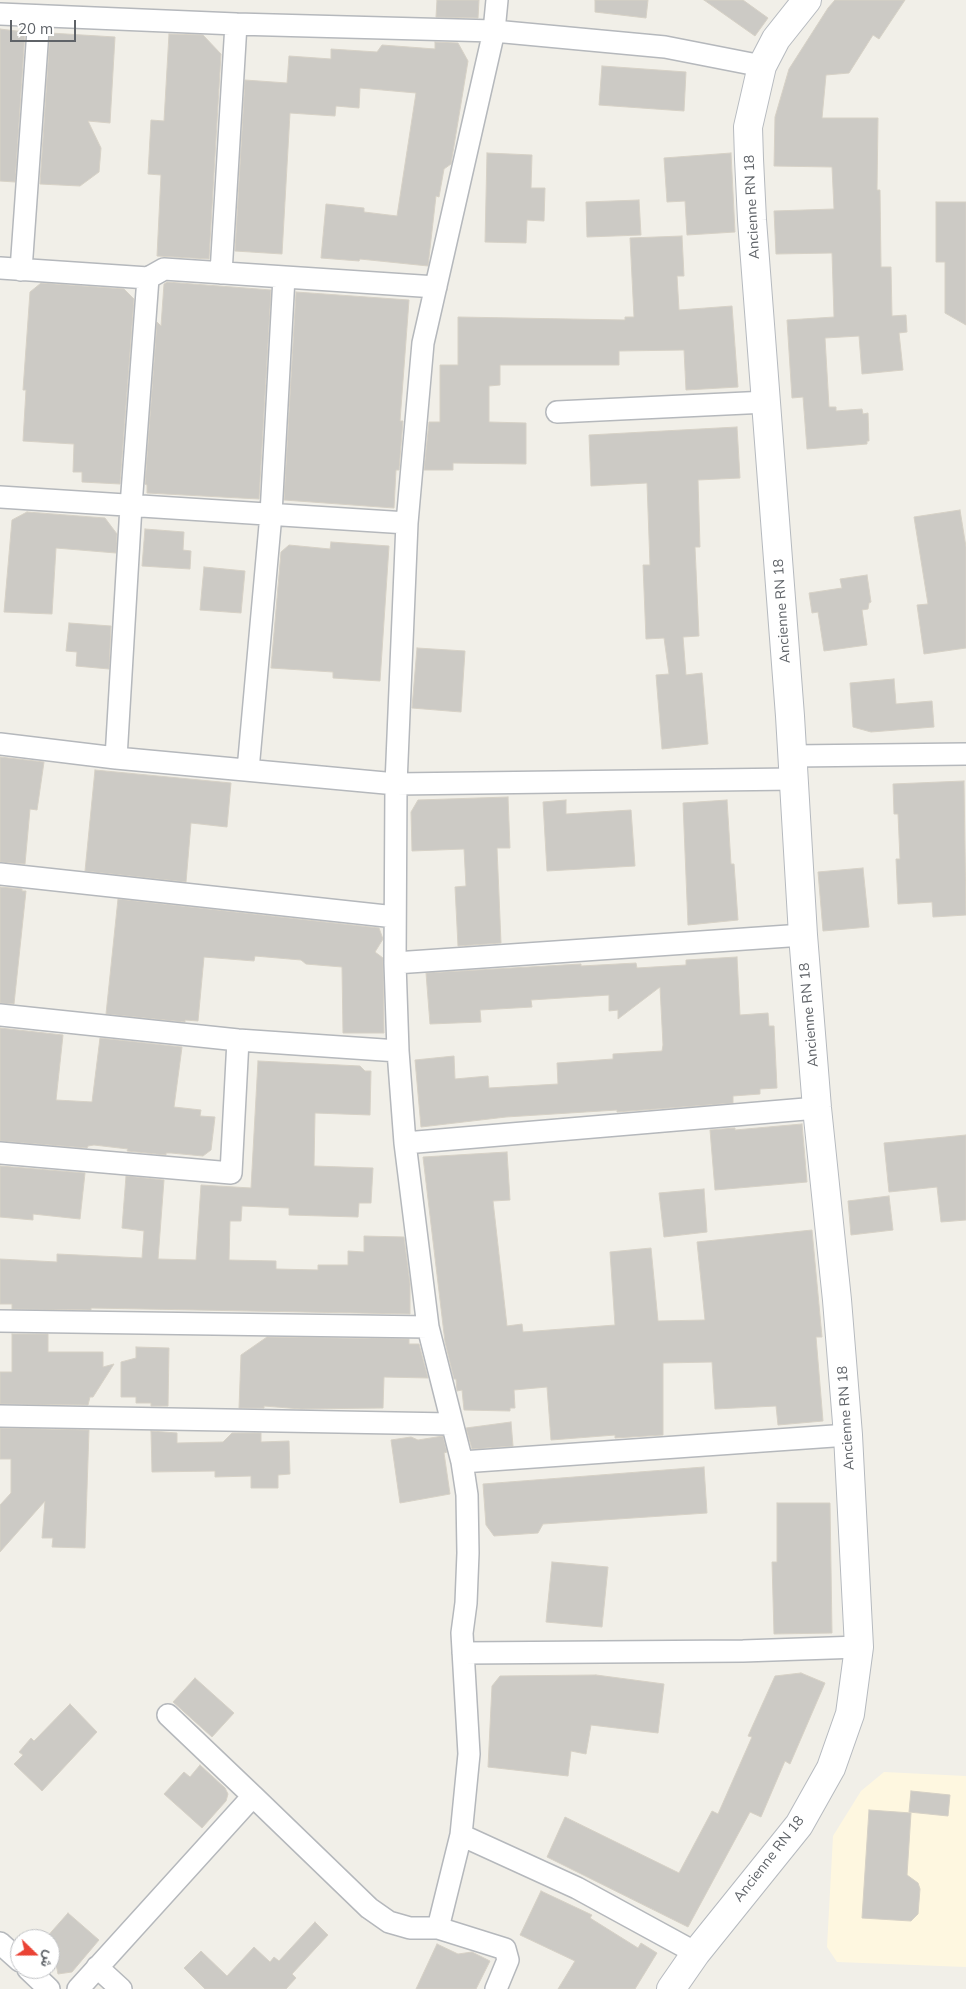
<!DOCTYPE html>
<html>
<head>
<meta charset="utf-8">
<style>
	body { margin:0 }
	#map { position:relative; width:966px; height:1989px; overflow:hidden; background:#f1efe8; font-family:Mulish,Vazirmatn,sans-serif }
	canvas { display:block }
	.north { position:absolute; left:10px; top:1929px; width:50px; height:50px; box-sizing:border-box; background:#fff; border:1px solid #bfc1c3; border-radius:50%; rotate:112deg; font-size:14px; font-weight:700; line-height:20px; text-align:center; color:#5f6368 }
	.north::after { content:''; display:block; margin:auto; width:18px; height:22px; background:#ea4335; clip-path:polygon(50% 0,100% 100%,50% 72%,0 100%) }
	.scale { position:absolute; left:10px; top:20px; width:66px; height:22px; box-sizing:border-box; border:2px solid #5f6368; border-top:0; padding-left:6px; font-size:15px; line-height:18px; white-space:nowrap; color:#5f6368; -webkit-text-stroke:4px #fff; paint-order:stroke }
</style>
</head>
<body>
<div id="map">
<canvas width="966" height="1989"></canvas>
<div class="north">ش</div>
<div class="scale">20 m</div>
</div>
<script>
const g = document.querySelector('canvas').getContext('2d');
g.lineJoin = 'round';
function paint(path, color) { g.fillStyle = color; g.fill(path, 'evenodd'); }
const shape = rows => new Path2D(rows.map(r => 'M' + r).join(''));
function strokePath(path, color, width, dash) { g.strokeStyle = color; g.lineWidth = width; g.lineCap = dash ? 'butt' : 'round'; g.setLineDash(dash || []); g.stroke(path); }
function label(font, color, halo, rows, align = 'center') {
  g.font = font + ' Mulish,sans-serif'; g.lineWidth = 4; g.setLineDash([]); g.textBaseline = 'middle'; g.strokeStyle = halo; g.fillStyle = color; for (const [text, x, y, turn = 0] of rows) {
    g.save(); g.translate(x, y); g.rotate((+turn || 0) * Math.PI / 180); g.textAlign = isNaN(turn) ? turn : align; if (halo) g.strokeText(text, 0, 0); g.fillText(text, 0, 0); g.restore();
  }
}
paint(shape([
	[884,1772,966,1776,966,1967,837,1962,827,1947,833,1836,861,1791]
]), '#fef7e0');
const building = shape([
	[437,0,479,0,478,18,436,17,437,0],
	[595,0,648,0,646,18,595,12,595,0],
	[704,0,743,0,768,18,755,36,704,0],
	[835,0,905,0,879,39,873,35,849,73,826,75,822,118,878,118,877,190,880,190,881,267,891,267,892,316,906,315,907,332,899,333,903,370,862,374,859,336,825,338,829,407,836,407,836,411,862,409,863,414,868,413,869,441,867,441,867,444,807,449,803,397,792,398,787,320,834,317,832,253,776,254,774,211,834,209,832,167,774,166,775,117,789,69,828,8,835,0],
	[0,29,25,32,15,182,0,181,0,29],
	[50,33,115,37,110,123,88,121,101,148,99,172,80,186,40,184,50,33],
	[169,34,203,35,221,54,209,259,157,256,161,175,148,174,151,120,164,121,169,34],
	[435,42,458,43,468,61,451,164,444,169,439,197,436,196,428,266,360,259,359,261,321,258,326,204,364,208,364,212,397,216,416,93,360,88,359,108,336,106,335,116,290,113,282,254,235,251,245,80,287,83,289,56,331,59,331,49,377,52,382,45,435,49,435,42],
	[602,66,686,72,684,111,599,105,602,66],
	[487,153,532,155,531,188,545,188,544,221,527,220,526,243,485,242,487,153],
	[731,153,735,232,687,235,685,201,667,202,664,158,731,153],
	[639,200,641,235,587,237,586,202,639,200],
	[936,202,966,202,966,325,945,313,945,262,936,262,936,202],
	[682,236,684,276,677,276,679,310,732,306,738,387,686,390,684,350,619,351,619,365,500,365,500,385,489,386,489,422,526,423,526,464,453,463,453,470,424,470,429,422,440,422,440,365,458,365,458,317,625,320,625,317,634,317,630,238,682,236],
	[167,282,271,290,259,499,147,493,147,485,145,484,157,322,161,326,164,284,167,282],
	[41,283,124,289,134,299,120,484,82,482,82,472,73,472,74,444,23,441,26,390,23,390,30,292,41,283],
	[296,292,409,300,400,421,403,421,399,470,396,470,394,508,284,500,296,292],
	[737,427,740,478,698,480,700,547,695,547,699,636,683,637,686,675,702,673,708,744,662,749,656,675,669,674,664,638,646,639,643,565,650,565,647,483,591,486,589,435,737,427],
	[960,510,966,547,966,648,924,654,917,605,928,604,914,517,960,510],
	[27,512,105,518,117,534,116,553,56,548,52,614,4,612,12,520,27,512],
	[145,529,184,532,183,550,191,551,190,569,142,566,145,529],
	[331,542,389,546,380,681,333,678,333,672,271,668,281,552,289,545,330,549,331,542],
	[204,567,245,571,241,613,200,610,204,567],
	[867,575,871,602,869,603,868,609,862,610,867,645,824,651,818,612,812,613,809,593,842,588,840,579,867,575],
	[69,623,111,626,109,669,76,666,77,652,66,651,69,623],
	[417,648,465,651,461,712,412,708,417,648],
	[894,679,896,704,932,701,934,727,871,732,853,727,850,683,894,679],
	[0,757,44,762,37,810,30,809,25,864,0,862,0,757],
	[95,770,231,783,227,827,191,823,186,882,85,871,95,770],
	[964,781,966,915,933,917,932,902,898,904,896,859,900,859,898,814,894,814,893,784,964,781],
	[508,797,510,848,497,848,501,943,458,946,455,887,466,886,464,849,412,851,411,812,418,800,508,797],
	[566,800,566,814,631,810,635,866,547,871,543,802,566,800],
	[727,800,731,864,734,864,738,920,688,925,683,803,727,800],
	[863,868,869,927,823,931,818,872,863,868],
	[0,887,22,889,22,891,26,891,14,1004,0,1003,0,887],
	[118,899,379,928,383,939,375,952,383,958,384,1033,343,1033,342,967,306,964,301,960,255,956,254,961,204,957,198,1021,185,1020,185,1022,106,1014,118,899],
	[737,957,740,1015,768,1013,769,1026,774,1026,777,1088,760,1089,760,1094,733,1096,733,1103,617,1112,617,1110,506,1117,421,1127,415,1060,454,1056,455,1079,488,1076,489,1088,558,1084,557,1063,613,1059,613,1054,662,1051,663,1045,660,987,618,1019,618,1010,609,1011,609,995,531,1000,532,1007,480,1010,481,1022,430,1024,426,973,581,964,581,966,636,963,637,968,686,965,686,960,737,957],
	[0,1028,63,1035,56,1100,92,1102,100,1038,182,1047,174,1107,201,1110,200,1116,215,1117,211,1150,203,1156,171,1153,166,1153,166,1155,127,1151,128,1149,94,1145,88,1146,87,1148,0,1141,0,1028],
	[258,1061,360,1066,365,1071,371,1071,370,1115,315,1113,314,1166,373,1168,371,1203,359,1203,358,1217,289,1215,289,1208,242,1206,241,1221,230,1221,229,1260,276,1261,276,1269,318,1270,318,1265,348,1265,348,1251,364,1252,364,1236,404,1237,410,1284,410,1314,91,1308,91,1310,12,1309,12,1304,0,1304,0,1259,57,1262,57,1254,142,1258,144,1231,122,1228,126,1176,164,1180,158,1259,196,1260,201,1185,251,1188,258,1061],
	[802,1124,807,1182,715,1190,710,1130,735,1128,735,1130,802,1124],
	[966,1135,966,1220,941,1222,937,1187,889,1192,884,1143,966,1135],
	[507,1152,510,1200,493,1201,507,1326,522,1324,523,1332,615,1325,610,1252,651,1248,658,1321,705,1320,697,1242,812,1230,822,1337,816,1337,823,1421,778,1425,776,1406,715,1409,712,1362,663,1363,663,1435,615,1438,615,1435,551,1440,547,1387,514,1390,515,1408,510,1408,510,1411,464,1410,462,1390,457,1391,456,1379,454,1379,445,1342,423,1157,507,1152],
	[0,1166,85,1173,80,1219,33,1214,33,1220,0,1217,0,1166],
	[704,1189,707,1232,664,1237,659,1193,704,1189],
	[889,1196,893,1230,851,1235,848,1201,889,1196],
	[12,1334,48,1334,48,1352,103,1352,103,1367,114,1364,93,1397,90,1397,88,1405,0,1404,0,1372,12,1372,12,1334],
	[267,1337,409,1339,409,1344,419,1344,428,1378,384,1377,383,1408,301,1409,264,1406,264,1408,239,1408,241,1355,267,1337],
	[136,1347,169,1348,168,1406,151,1406,151,1403,136,1403,136,1397,121,1397,121,1362,136,1358,136,1347],
	[511,1422,513,1446,472,1449,466,1428,511,1422],
	[0,1428,89,1430,85,1548,52,1547,53,1538,42,1538,45,1501,0,1552,0,1505,11,1493,11,1459,0,1459,0,1428],
	[151,1431,177,1433,177,1443,223,1442,232,1433,261,1433,261,1442,289,1441,290,1474,278,1475,278,1488,251,1488,251,1476,215,1477,215,1471,152,1472,151,1431],
	[443,1436,447,1452,444,1453,450,1494,400,1503,391,1440,411,1437,418,1440,443,1436],
	[704,1467,707,1513,543,1524,538,1533,494,1536,486,1525,483,1484,704,1467],
	[777,1503,830,1503,832,1633,774,1634,772,1562,777,1562,777,1503],
	[552,1562,608,1567,602,1627,546,1622,552,1562],
	[801,1673,825,1683,790,1764,785,1761,761,1817,750,1812,688,1927,547,1857,565,1817,679,1873,712,1811,718,1814,752,1737,748,1736,775,1676,801,1673],
	[596,1675,664,1684,658,1733,591,1725,586,1754,571,1751,568,1776,488,1767,492,1686,500,1676,596,1675],
	[195,1678,234,1713,212,1737,173,1702,195,1678],
	[70,1704,97,1732,42,1791,14,1764,23,1755,19,1752,31,1738,34,1741,70,1704],
	[200,1765,225,1788,228,1794,226,1801,202,1828,164,1794,184,1772,190,1777,200,1765],
	[911,1791,950,1795,948,1816,909,1812,911,1791],
	[869,1810,911,1813,907,1875,918,1883,920,1889,918,1914,911,1921,862,1918,869,1810],
	[541,1891,592,1915,590,1918,638,1948,641,1943,657,1953,635,1989,558,1989,575,1961,520,1935,541,1891],
	[68,1913,99,1940,72,1972,58,1974,56,1964,50,1958,50,1942,53,1939,45,1939,68,1913],
	[315,1922,328,1935,292,1974,296,1978,286,1989,205,1989,184,1968,201,1951,227,1976,254,1947,270,1962,274,1957,279,1961,315,1922],
	[437,1944,458,1954,472,1952,490,1961,476,1989,416,1989,437,1944]
]);
paint(building, '#cccac5');
strokePath(building, '#d6d1c6', 1);
const minor = shape([
	[0,14,236,24,494,31,665,47,762,66],
	[0,268,148,278,164,269,436,287],
	[21,270,39,16],
	[221,273,236,24],
	[557,412,767,402],
	[0,497,407,523],
	[0,744,116,758,396,784,794,779],
	[793,756,966,754],
	[116,758,131,506,148,278],
	[248,770,271,514,284,277],
	[0,874,395,917],
	[395,963,803,935],
	[0,1015,238,1040,398,1051],
	[405,1143,817,1108],
	[0,1153,231,1173,238,1040],
	[0,1321,428,1327],
	[0,1416,451,1424],
	[462,1462,848,1435],
	[463,1653,743,1651,859,1647],
	[168,1715,253,1796],
	[461,1835,577,1888,696,1953],
	[438,1928,461,1835,469,1754,462,1633,466,1603,468,1553,467,1495,462,1462,428,1327,405,1143,398,1051,395,963,396,784,407,523,423,343,494,31,497,0],
	[0,1943,20,1961],
	[97,1967,121,1989],
	[28,1969,49,1989],
	[78,1989,253,1796,369,1908,389,1922,410,1928,438,1928,505,1949,508,1960,496,1989]
]);
const secondary = shape([
	[671,1989,696,1953,799,1825,831,1768,850,1714,859,1647,848,1435,837,1300,817,1108,803,935,790,716,752,220,749,159,748,127,762,66,776,39,807,0]
]);
strokePath(minor, '#b5b8bc', 24);
strokePath(secondary, '#b6babf', 30);
strokePath(minor, '#fff', 21);
strokePath(secondary, '#fff', 28);
label('14px', '#5f6368', '#fff', [
	["Ancienne RN 18",752,207,-93],
	["Ancienne RN 18",782,611,-94],
	["Ancienne RN 18",809,1015,-95],
	["Ancienne RN 18",846,1418,-94],
	["Ancienne RN 18",769,1859,-52]
]);
</script>
</body>
</html>
